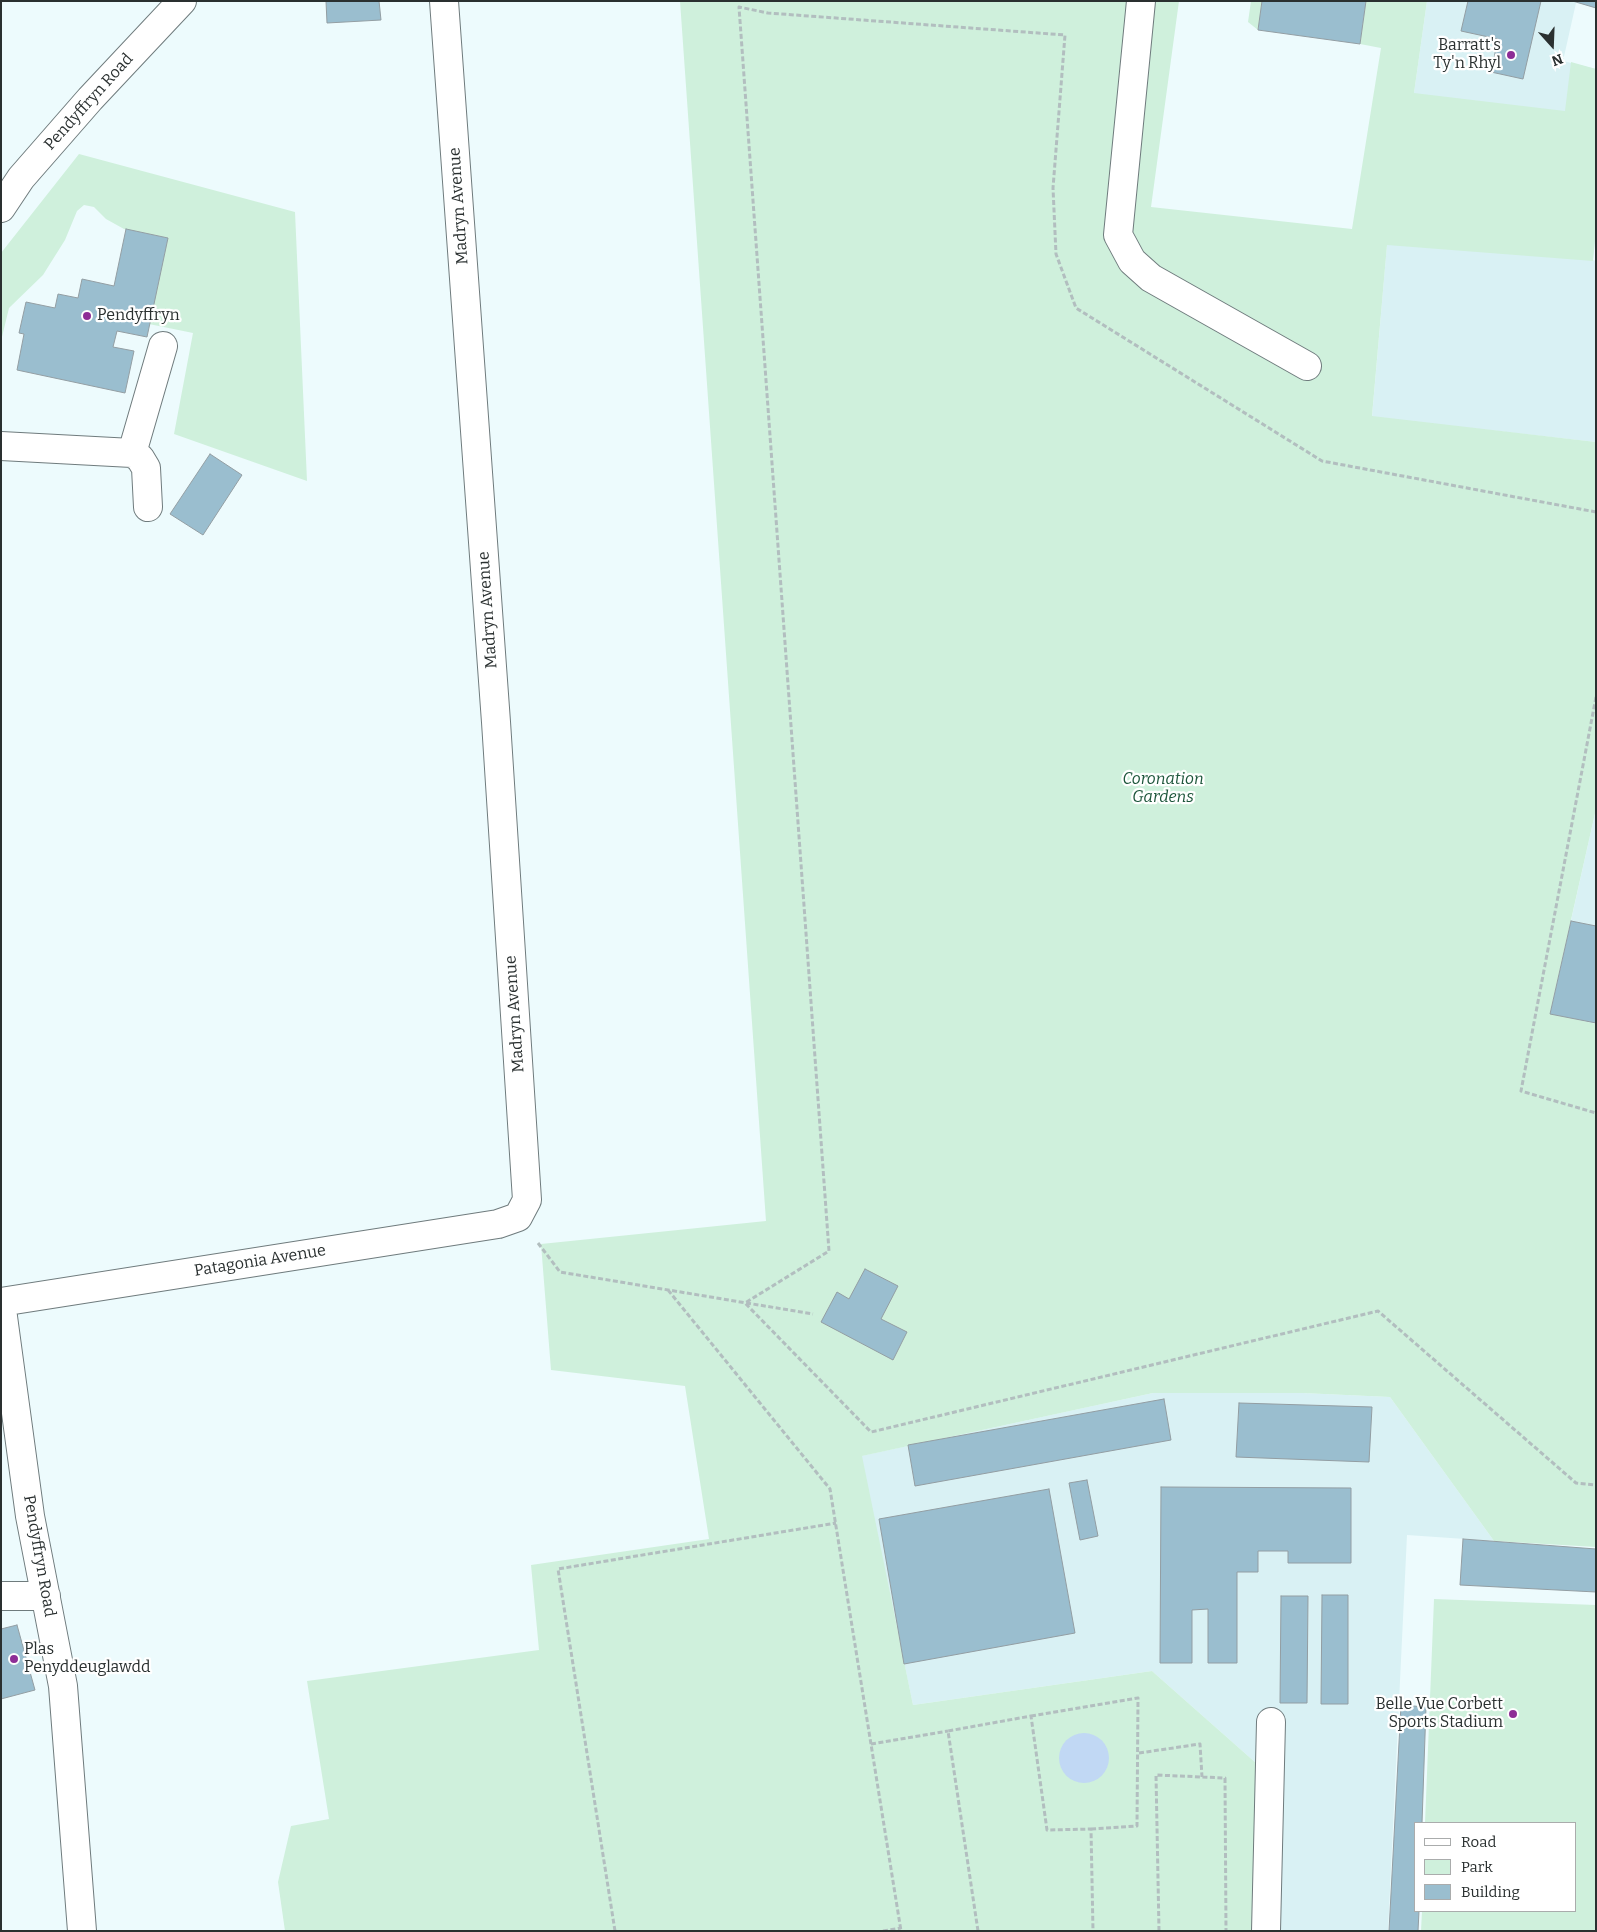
<!DOCTYPE html>
<html>
<head>
<meta charset="utf-8">
<style>
	body { margin:0 }
	#map { position:relative; width:1597px; height:1932px; overflow:hidden; background:#edfbfd; font-family:Bitter,serif }
	canvas { display:block }
	.frame { position:absolute; inset:0; border:2px solid #2a3030; pointer-events:none }
	.legend { position:absolute; left:1414px; top:1822px; width:162px; height:90px; box-sizing:border-box; background:#fff; border:1px solid #aaacac; margin:0; padding:6px 9px; list-style:none; font-size:15px; color:#2a3030 }
	.legend li { display:flex; align-items:center; gap:10px; height:25px }
	.legend b { width:25px; border:1px solid #aaacac }
	.north { position:absolute; left:1527px; top:20px; width:50px; height:50px; -webkit-text-stroke:4px #fff; paint-order:stroke; rotate:160deg; font-size:14px; font-weight:700; line-height:20px; text-align:center; color:#2a3030 }
	.north::after { content:''; display:block; margin:auto; width:18px; height:22px; background:#2a3030; clip-path:polygon(50% 0,100% 100%,50% 72%,0 100%) }
</style>
</head>
<body>
<div id="map">
<canvas width="1597" height="1932"></canvas>
<div class="frame"></div>
<ul class="legend">
<li><b style="height:6px;background:#fff"></b>Road</li>
<li><b style="height:14px;background:#cff0dc"></b>Park</li>
<li><b style="height:14px;background:#9abecf"></b>Building</li>
</ul>
<div class="north">N</div>
</div>
<script>
const g = document.querySelector('canvas').getContext('2d');
g.lineJoin = 'round';
function paint(path, color) { g.fillStyle = color; g.fill(path, 'evenodd'); }
const shape = rows => new Path2D(rows.map(r => 'M' + r).join(''));
function strokePath(path, color, width, dash) { g.strokeStyle = color; g.lineWidth = width; g.lineCap = dash ? 'butt' : 'round'; g.setLineDash(dash || []); g.stroke(path); }
function label(font, color, halo, rows, align = 'center') {
  g.font = font + ' Bitter,serif'; g.lineWidth = 4.5; g.setLineDash([]); g.textBaseline = 'middle'; g.strokeStyle = halo; g.fillStyle = color; for (const [text, x, y, turn = 0] of rows) {
    g.save(); g.translate(x, y); g.rotate((+turn || 0) * Math.PI / 180); g.textAlign = isNaN(turn) ? turn : align; if (halo) g.strokeText(text, 0, 0); g.fillText(text, 0, 0); g.restore();
  }
}
paint(shape([
	[1427,1,1596,1,1596,8,1576,3,1563,61,1596,69,1596,230,1593,260,1596,261,1596,442,1372,417,1388,233,1414,93],
	[1596,809,1596,1024,1550,1014],
	[1153,1393,1302,1393,1390,1397,1494,1541,1407,1535,1388,1931,1252,1931,1256,1763,1152,1671,913,1705,861,1456]
]), '#d9f1f4');
paint(shape([
	[680,1,1179,1,1151,207,1352,229,1381,48,1360,44,1366,1,1427,1,1414,93,1565,111,1571,62,1596,69,1596,230,1593,261,1387,245,1372,416,1596,442,1596,809,1550,1013,1596,1024,1596,1547,1494,1541,1390,1397,1302,1393,1153,1393,862,1456,913,1705,1152,1671,1256,1763,1252,1931,285,1931,278,1882,291,1826,329,1819,307,1681,539,1650,531,1565,709,1539,685,1386,551,1370,541,1244,766,1221],
	[1251,1,1262,1,1258,30,1248,22],
	[79,154,295,212,307,481,174,434,193,333,149,324,168,238,124,229,106,219,94,207,84,205,77,211,65,240,43,275,9,308,1,341,1,253],
	[1434,1599,1596,1605,1596,1931,1421,1931,1422,1911,1576,1911,1576,1823,1425,1823]
]), '#cff0dc');
paint(shape([
	'1059 1758a25 25 0 1 1 50 0a25 25 0 1 1-50 0Z'
]), '#c1d8f4');
const building = shape([
	[326,1,379,1,381,20,327,23,326,1],
	[1262,1,1366,1,1360,44,1258,30,1262,1],
	[1468,1,1541,1,1523,79,1491,72,1498,39,1461,31,1468,1],
	[1572,1,1596,1,1596,8,1576,2,1572,1],
	[126,229,168,238,147,337,117,331,113,347,134,351,125,393,17,370,24,334,19,333,26,302,55,308,58,294,78,298,82,279,114,286,126,229],
	[210,454,242,475,203,535,170,514,210,454],
	[1571,921,1596,926,1596,1023,1550,1014,1571,921],
	[865,1269,898,1286,881,1319,907,1332,893,1360,821,1322,837,1292,849,1299,865,1269],
	[1164,1399,1171,1440,915,1486,908,1445,1164,1399],
	[1239,1403,1372,1407,1369,1462,1236,1457,1239,1403],
	[1087,1480,1098,1536,1080,1540,1069,1483,1087,1480],
	[1161,1487,1351,1488,1351,1563,1288,1563,1288,1551,1258,1551,1258,1572,1237,1572,1237,1663,1208,1663,1208,1609,1192,1610,1192,1663,1160,1663,1161,1487],
	[1049,1489,1075,1633,904,1664,879,1519,1049,1489],
	[1463,1539,1596,1549,1596,1592,1460,1585,1463,1539],
	[1322,1595,1348,1595,1348,1704,1321,1704,1322,1595],
	[1281,1596,1308,1596,1307,1703,1280,1703,1281,1596],
	[17,1625,35,1690,1,1699,1,1629,17,1625],
	[1401,1705,1426,1707,1422,1823,1416,1823,1416,1911,1419,1911,1418,1931,1389,1931,1401,1705]
]);
paint(building, '#9abecf');
strokePath(building, '#939ea3', 1);
const minor = shape([
	[1141,1,1118,235,1132,261,1151,278,1307,366],
	[1,208,21,178,90,99,182,1],
	[1,446,132,453,140,458,146,468,148,507],
	[132,453,163,346],
	[1,1302,498,1224,518,1217,527,1200,496,722,444,1],
	[1,1302,30,1516,63,1686,82,1931],
	[1,1596,46,1596],
	[1266,1931,1271,1722]
]);
strokePath(minor, '#6f7b7d', 30);
strokePath(shape([
	[1596,512,1322,461,1076,308,1056,254,1053,188,1065,35,768,13,739,7,829,1251,745,1303,871,1432,1378,1311,1576,1483,1596,1485],
	[1596,697,1521,1091,1596,1113],
	[538,1243,560,1272,813,1314],
	[668,1290,830,1489,901,1931],
	[1031,1716,1138,1698,1137,1826,1091,1829],
	[871,1744,948,1731],
	[1139,1753,1200,1744,1202,1777],
	[615,1931,558,1569,836,1523],
	[883,1931,901,1928],
	[978,1931,948,1731,1031,1716,1047,1830,1091,1829,1093,1931],
	[1159,1931,1156,1775,1225,1778,1226,1931]
]), '#b2bebf', 3, [5, 2.5]);
strokePath(minor, '#fff', 28);
for (const [x, y, r, color] of [
	[1511,55,5,"#8d2d96"],
	[87,316,5,"#8d2d96"],
	[14,1659,5,"#8d2d96"],
	[1513,1714,5,"#8d2d96"]
]) { const dot = new Path2D(); dot.arc(x, y, r, 0, 2 * Math.PI); g.fillStyle = color; g.fill(dot); strokePath(dot, '#fff', 2); }
label('16px', '#2a3030', '#fff', [
	["Barratt's",1501,46],
	["Ty'n Rhyl",1501,64],
	["Pendyffryn",97,316,"left"],
	["Plas",24,1650,"left"],
	["Penyddeuglawdd",24,1668,"left"],
	["Belle Vue Corbett",1503,1705],
	["Sports Stadium",1503,1723]
], 'right');
label('16px', '#2a3030', '#fff', [
	["Pendyffryn Road",89,102,-48],
	["Madryn Avenue",459,206,-94],
	["Madryn Avenue",488,610,-94],
	["Madryn Avenue",515,1014,-94],
	["Patagonia Avenue",260,1261,-9],
	["Pendyffryn Road",39,1556,80]
]);
label('italic 16px', '#1d563b', '#fff', [
	["Coronation",1163,780],
	["Gardens",1163,798]
]);
</script>
</body>
</html>
